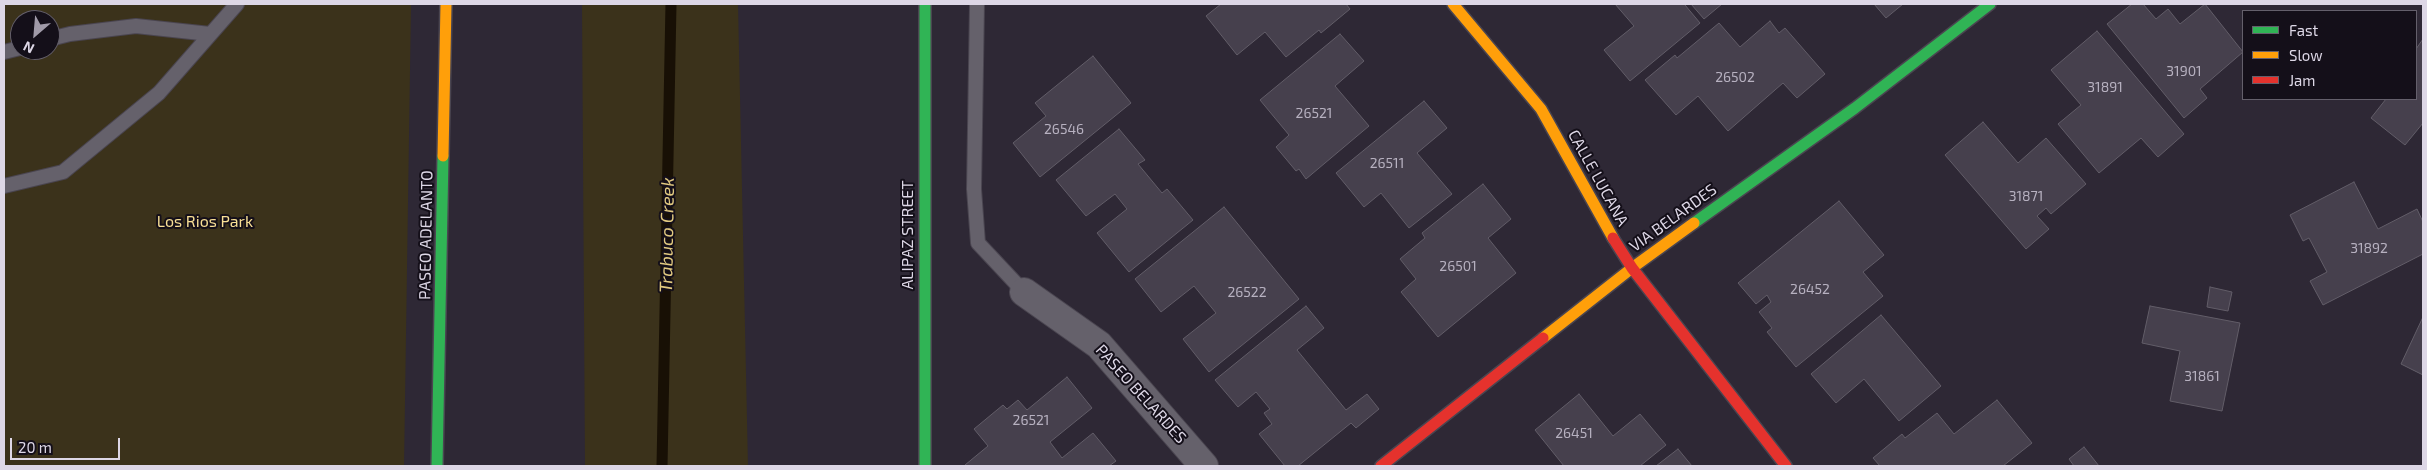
<!DOCTYPE html>
<html>
<head>
<meta charset="utf-8">
<style>
	body { margin:0 }
	#map { position:relative; width:2427px; height:470px; overflow:hidden; background:#2e2835; font-family:"Exo 2",sans-serif }
	canvas { display:block }
	.frame { position:absolute; inset:0; border:5px solid #ddd7e6; pointer-events:none }
	.legend { position:absolute; left:2242px; top:10px; width:175px; height:90px; box-sizing:border-box; background:#140f19; border:1px solid #645f6b; margin:0; padding:6px 9px; list-style:none; font-size:15px; color:#ddd7e6 }
	.legend li { display:flex; align-items:center; gap:10px; height:25px }
	.legend b { width:25px; border:1px solid #645f6b }
	.north { position:absolute; left:10px; top:10px; width:50px; height:50px; box-sizing:border-box; background:#140f19; border:1px solid #645f6b; border-radius:50%; rotate:207deg; font-size:14px; font-weight:700; line-height:20px; text-align:center; color:#ddd7e6 }
	.north::after { content:''; display:block; margin:auto; width:18px; height:22px; background:#a09aa8; clip-path:polygon(50% 0,100% 100%,50% 72%,0 100%) }
	.scale { position:absolute; left:10px; top:438px; width:110px; height:22px; box-sizing:border-box; border:2px solid #ddd7e6; border-top:0; padding-left:6px; font-size:15px; line-height:18px; white-space:nowrap; color:#ddd7e6; -webkit-text-stroke:4px #140f19; paint-order:stroke }
</style>
</head>
<body>
<div id="map">
<canvas width="2427" height="470"></canvas>
<div class="frame"></div>
<ul class="legend">
<li><b style="height:6px;background:#30b455"></b>Fast</li>
<li><b style="height:6px;background:#ff9f0a"></b>Slow</li>
<li><b style="height:6px;background:#e5322d"></b>Jam</li>
</ul>
<div class="north">N</div>
<div class="scale">20 m</div>
</div>
<script>
const g = document.querySelector('canvas').getContext('2d');
g.lineJoin = 'round';
function paint(path, color) { g.fillStyle = color; g.fill(path, 'evenodd'); }
const shape = rows => new Path2D(rows.map(r => 'M' + r).join(''));
function strokePath(path, color, width, dash) { g.strokeStyle = color; g.lineWidth = width; g.lineCap = dash ? 'butt' : 'round'; g.setLineDash(dash || []); g.stroke(path); }
function label(font, color, halo, rows, align = 'center') {
  g.font = font + ' "Exo 2",sans-serif'; g.lineWidth = 4; g.setLineDash([]); g.textBaseline = 'middle'; g.strokeStyle = halo; g.fillStyle = color; for (const [text, x, y, turn = 0] of rows) {
    g.save(); g.translate(x, y); g.rotate((+turn || 0) * Math.PI / 180); g.textAlign = isNaN(turn) ? turn : align; if (halo) g.strokeText(text, 0, 0); g.fillText(text, 0, 0); g.restore();
  }
}
paint(shape([
	[4,4,411,4,404,466,4,466],
	[20,20,50,20,50,50,20,50],
	[582,4,738,4,748,466,585,466]
]), '#3b321b');
strokePath(shape([
	[662,466,671,4]
]), '#181005', 11);
const building = shape([
	[1221,4,1346,4,1350,9,1321,33,1319,30,1286,57,1265,32,1237,55,1206,16,1221,4],
	[1615,4,1687,4,1685,5,1700,23,1630,81,1604,50,1634,26,1615,4],
	[1691,4,1722,4,1704,19,1691,4],
	[1874,4,1903,4,1886,18,1874,4],
	[2132,4,2143,4,2156,19,2168,9,2180,24,2205,4,2243,52,2200,89,2207,98,2184,118,2107,24,2132,4],
	[1770,21,1779,33,1785,28,1825,74,1797,98,1783,83,1728,131,1698,96,1676,115,1645,80,1675,55,1677,58,1719,23,1740,47,1770,21],
	[2097,31,2184,134,2158,157,2141,138,2099,173,2058,124,2081,105,2051,70,2097,31],
	[1340,34,1364,61,1335,86,1369,126,1306,179,1299,169,1296,171,1276,147,1289,135,1260,100,1340,34],
	[2423,39,2423,123,2405,145,2371,118,2386,99,2416,99,2416,49,2423,39],
	[1093,56,1131,103,1040,177,1013,143,1046,116,1035,103,1093,56],
	[1424,101,1447,128,1417,153,1452,194,1409,228,1381,193,1364,207,1336,173,1424,101],
	[1983,122,2018,163,2046,138,2086,184,2051,214,2046,208,2037,216,2049,229,2026,249,1945,155,1983,122],
	[1119,129,1145,160,1138,164,1162,193,1167,189,1193,220,1129,272,1097,233,1127,209,1115,194,1086,216,1056,180,1119,129],
	[2354,182,2378,229,2417,209,2423,222,2423,254,2323,305,2310,281,2327,272,2309,238,2303,241,2290,215,2354,182],
	[1483,184,1511,219,1488,238,1516,273,1438,337,1401,292,1416,279,1400,259,1425,238,1422,233,1483,184],
	[1839,201,1884,255,1863,272,1883,296,1796,367,1767,332,1772,328,1759,312,1771,302,1767,295,1756,304,1738,283,1839,201],
	[1224,207,1299,299,1209,372,1183,339,1216,313,1194,286,1161,312,1135,279,1224,207],
	[2210,287,2232,292,2228,311,2207,307,2210,287],
	[1306,306,1324,328,1297,350,1346,410,1367,394,1379,409,1356,428,1351,423,1298,466,1285,466,1259,434,1272,424,1264,413,1270,409,1256,392,1238,407,1215,380,1306,306],
	[2150,306,2240,323,2222,411,2170,401,2180,351,2142,343,2150,306],
	[1881,315,1941,386,1899,421,1864,379,1836,403,1811,374,1881,315],
	[2423,317,2423,375,2401,364,2423,317],
	[1067,377,1092,408,1050,442,1062,458,1093,433,1116,461,1109,466,966,466,965,465,988,446,974,429,1003,405,1007,409,1018,400,1027,410,1067,377],
	[1579,394,1613,436,1640,414,1666,445,1640,466,1564,466,1535,430,1579,394],
	[1997,400,2032,443,2003,466,1880,466,1873,458,1902,434,1905,438,1937,413,1954,434,1997,400],
	[2084,447,2099,466,2074,466,2069,459,2084,447],
	[1678,449,1692,466,1656,466,1678,449]
]);
paint(building, '#46404d');
strokePath(building, '#625d68', 1);
const lane = shape([
	[977,4,974,189,978,243,1024,292],
	[50,39,70,34,136,26,210,34],
	[4,52,20,48],
	[4,186,63,172,159,93,237,4]
]);
const street = shape([
	[1024,292,1099,345,1204,466]
]);
const fast = shape([
	[925,4,925,466],
	[1694,223,1855,108,1990,4],
	[437,466,443,156]
]);
const slow = shape([
	[1453,4,1541,109,1613,238],
	[443,156,446,4],
	[1543,338,1632,268,1694,223]
]);
const jam = shape([
	[1613,238,1632,268,1786,466],
	[1381,466,1543,338]
]);
strokePath(lane, '#4a4550', 16);
strokePath(street, '#4a4550', 30);
strokePath(fast, '#4a4550', 14);
strokePath(slow, '#4a4550', 14);
strokePath(jam, '#4a4550', 14);
strokePath(lane, '#65616b', 14);
strokePath(street, '#65616b', 28);
strokePath(fast, '#30b455', 11);
strokePath(slow, '#ff9f0a', 11);
strokePath(jam, '#e5322d', 11);
label('14px', '#b7b1c0', null, [
	["31901",2184,71],
	["26502",1735,77],
	["31891",2105,87],
	["26521",1314,113],
	["26546",1064,129],
	["26511",1387,163],
	["31871",2026,196],
	["31892",2369,248],
	["26501",1458,266],
	["26452",1810,289],
	["26522",1247,292],
	["31861",2202,376],
	["26521",1031,420],
	["26451",1574,433]
]);
label('16px', '#ddd7e6', '#140f19', [
	["CALLE LUCANA",1598,178,61],
	["VIA BELARDES",1673,218,-36],
	["PASEO ADELANTO",426,235,-89],
	["ALIPAZ STREET",908,235,-90],
	["PASEO BELARDES",1141,394,48]
]);
label('16px', '#f8df95', '#140f19', [
	["Los Rios Park",205,222]
]);
label('italic 18px', '#e2ca80', '#140f19', [
	["Trabuco Creek",667,235,-89]
]);
</script>
</body>
</html>
